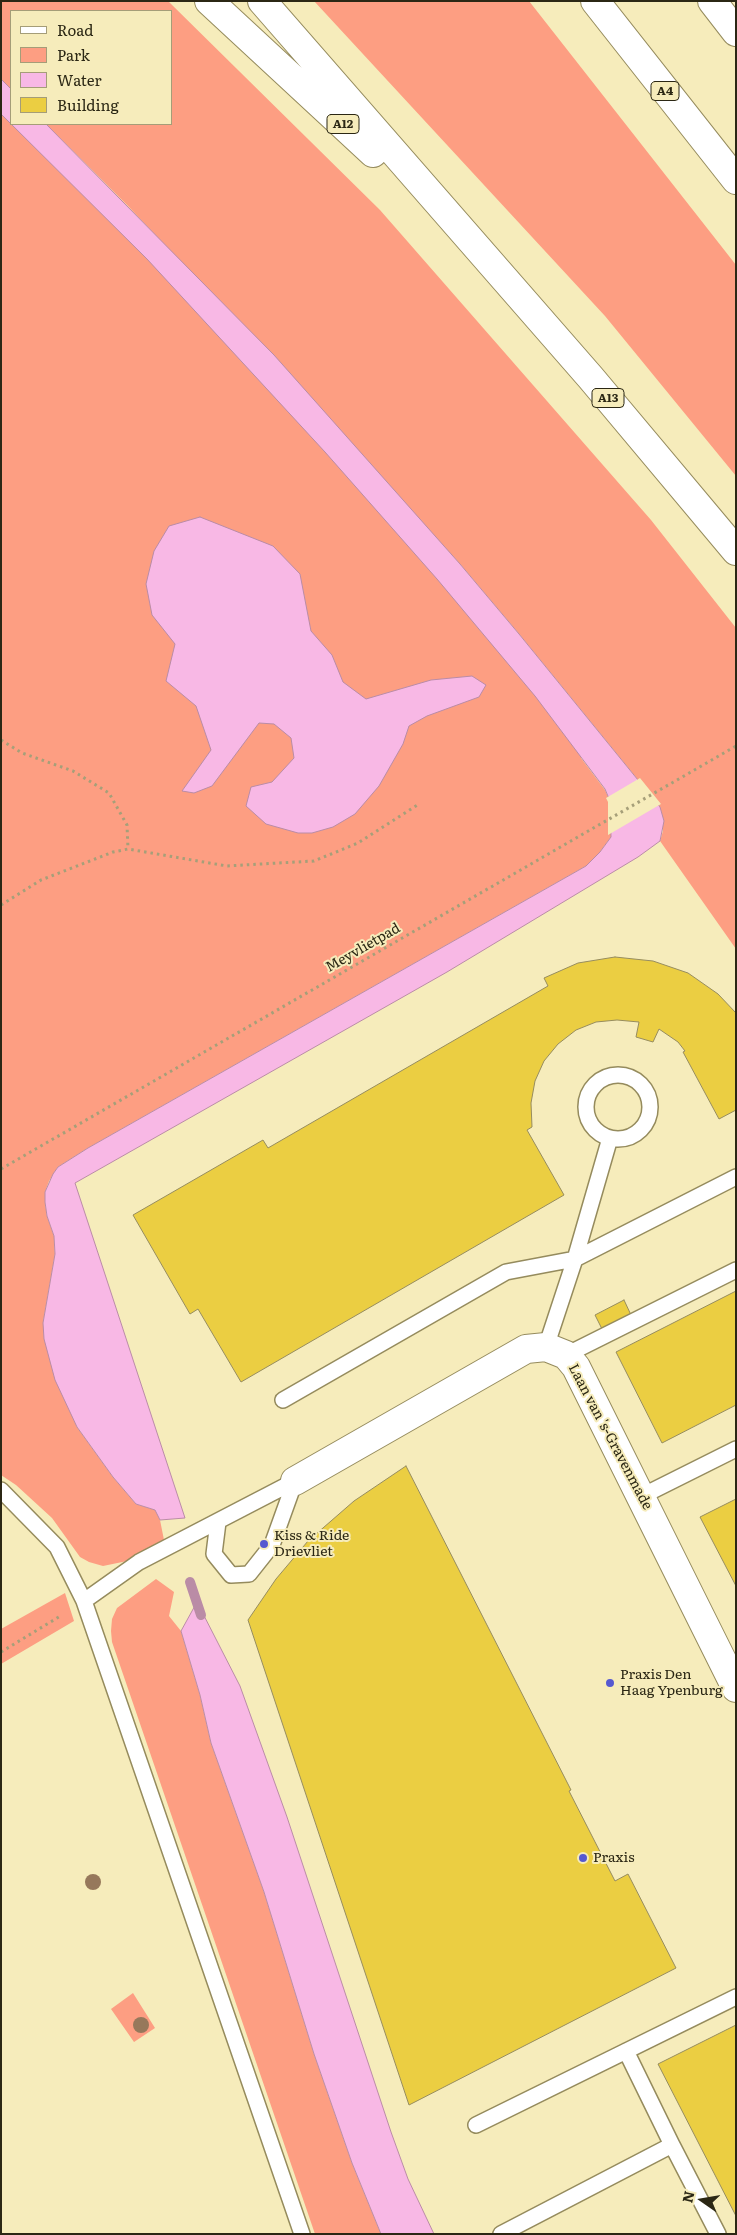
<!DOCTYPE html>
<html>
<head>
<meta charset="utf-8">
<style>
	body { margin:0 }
	#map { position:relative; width:737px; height:2235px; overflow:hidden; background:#f6ecbb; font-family:Literata,serif }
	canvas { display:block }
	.frame { position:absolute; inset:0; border:2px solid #2b2714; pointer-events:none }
	.legend { position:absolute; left:10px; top:10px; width:162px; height:115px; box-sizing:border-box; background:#f6ecbb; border:1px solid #a59d78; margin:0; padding:6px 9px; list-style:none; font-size:15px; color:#2b2714 }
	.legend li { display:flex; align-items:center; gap:10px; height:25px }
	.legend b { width:25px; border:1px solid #a59d78 }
	.north { position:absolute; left:677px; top:2175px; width:50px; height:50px; -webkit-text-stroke:4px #f6ecbb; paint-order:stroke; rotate:283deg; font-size:14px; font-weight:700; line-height:20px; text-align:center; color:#2b2714 }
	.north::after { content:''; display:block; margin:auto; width:18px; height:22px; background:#2b2714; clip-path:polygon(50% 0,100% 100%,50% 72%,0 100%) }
</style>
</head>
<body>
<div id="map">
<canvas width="737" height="2235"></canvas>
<div class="frame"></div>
<ul class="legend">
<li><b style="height:6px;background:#fff"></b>Road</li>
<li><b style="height:14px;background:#fd9e82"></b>Park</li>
<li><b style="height:14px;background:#f8b8e5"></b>Water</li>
<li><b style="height:14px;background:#ebce42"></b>Building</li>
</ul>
<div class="north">N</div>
</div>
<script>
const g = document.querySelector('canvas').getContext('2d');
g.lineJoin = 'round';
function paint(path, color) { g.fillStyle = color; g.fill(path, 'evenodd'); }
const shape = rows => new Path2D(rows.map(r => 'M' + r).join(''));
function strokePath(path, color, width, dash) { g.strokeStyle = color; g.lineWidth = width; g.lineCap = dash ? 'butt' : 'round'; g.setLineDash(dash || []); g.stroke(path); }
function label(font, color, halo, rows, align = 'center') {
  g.font = font + ' Literata,serif'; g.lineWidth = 4; g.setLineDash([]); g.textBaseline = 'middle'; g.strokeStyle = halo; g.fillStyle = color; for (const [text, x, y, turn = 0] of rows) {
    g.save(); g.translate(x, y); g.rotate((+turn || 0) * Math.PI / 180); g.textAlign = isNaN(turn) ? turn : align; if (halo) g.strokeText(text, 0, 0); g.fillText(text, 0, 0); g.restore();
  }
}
paint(shape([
	[1,1,168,1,380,210,651,520,736,628,736,949,660,841,663,831,660,807,519,634,460,564,129,207,46,124,171,124,171,11,11,11,11,89,1,79],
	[314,1,529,1,736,265,736,476,605,316],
	[1,97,11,124,27,124,597,749,581,758,605,790,610,801,611,837,600,852,586,866,88,1148,58,1167,49,1181,45,1192,45,1202,47,1216,54,1236,55,1254,43,1323,77,1427,113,1477,136,1504,156,1510,160,1520,164,1540,132,1560,103,1566,89,1562,80,1557,52,1518,16,1485,1,1475],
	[156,1579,174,1592,169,1616,181,1631,200,1695,211,1743,264,1892,314,2054,352,2163,381,2234,315,2234,112,1642,111,1631,112,1619,117,1608],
	[65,1593,74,1621,1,1664,1,1629],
	[133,1993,155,2028,134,2042,111,2009]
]), '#fd9e82');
const water = shape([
	[1,79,11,89,11,124,46,124,274,355,460,564,519,634,660,807,664,821,660,841,638,857,447,972,75,1183,185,1518,160,1520,155,1510,136,1504,113,1477,77,1427,55,1380,44,1339,43,1323,55,1254,54,1236,47,1216,45,1202,45,1192,53,1174,58,1167,88,1148,586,866,600,852,611,837,610,801,605,789,535,696,437,579,325,452,147,259,1,114,1,79],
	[200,517,273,546,300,574,311,631,332,655,343,682,366,699,431,680,472,676,486,685,479,697,427,716,409,726,403,744,379,786,355,814,333,827,312,833,298,833,266,824,246,806,251,787,272,782,294,758,291,738,274,724,259,723,212,786,194,793,182,791,211,750,196,706,166,681,175,644,152,615,146,584,154,551,169,526,200,517],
	[197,1602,240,1686,287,1817,391,2132,408,2179,434,2234,381,2234,352,2163,314,2054,264,1892,211,1743,200,1695,181,1631,197,1602]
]);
paint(water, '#f8b8e5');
strokePath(water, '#ba8ca6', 1);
paint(shape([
	[640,778,661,804,608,835,608,802,606,798]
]), '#f6ecbb');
strokePath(shape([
	[190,1582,201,1615]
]), '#ba8ca6', 10);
const building = shape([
	[615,957,653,961,688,973,718,994,736,1013,736,1110,719,1119,683,1052,685,1051,678,1042,659,1029,653,1042,636,1037,639,1022,617,1020,596,1022,576,1030,558,1044,544,1061,535,1081,531,1103,532,1127,527,1130,564,1195,241,1382,198,1309,190,1314,133,1215,263,1140,268,1148,548,986,544,978,578,963,615,957],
	[736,1291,736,1405,662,1443,616,1352,736,1291],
	[624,1300,631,1315,602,1329,595,1315,624,1300],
	[406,1466,571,1790,569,1791,615,1881,628,1874,676,1968,409,2105,248,1620,276,1579,308,1541,354,1501,406,1466],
	[736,1499,736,1586,700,1517,736,1499],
	[736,2025,736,2216,658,2064,736,2025]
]);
paint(building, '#ebce42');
strokePath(building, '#968c5e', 1);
const lane = shape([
	'586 1107a32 32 0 1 1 64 0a32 32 0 1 1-64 0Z',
	[546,1347,575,1259,610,1138],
	[566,1355,736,1270],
	[283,1400,506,1272,575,1259,736,1177],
	[1,1490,57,1547,84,1601,302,2234],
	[642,1496,736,1449],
	[218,1522,214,1554,231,1575,249,1574,272,1545,295,1481],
	[84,1601,139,1562,295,1481],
	[626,2051,672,2145],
	[476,2125,736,1997],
	[501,2234,672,2145,718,2234]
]);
const street = shape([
	[295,1481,526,1349,546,1347,566,1355,576,1367,736,1688]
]);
const highway = shape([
	[209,1,373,153],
	[262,1,591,378,736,551],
	[595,1,736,180],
	[712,1,736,32]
]);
strokePath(lane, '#958b5d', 18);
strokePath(street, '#958b5d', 30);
strokePath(highway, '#958b5d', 30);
strokePath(shape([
	[1,740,22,753,73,771,109,793,127,825,128,849],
	[1,905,41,880,113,852,128,849,227,866,314,861,358,843,419,804],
	[1,1169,736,746],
	[1,1652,62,1615]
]), '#a69f79', 3, [2.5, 4]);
strokePath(lane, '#fff', 15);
strokePath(street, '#fff', 28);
strokePath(highway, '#fff', 28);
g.fillStyle = '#96785b';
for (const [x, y] of [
	[93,1882],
	[141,2025]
]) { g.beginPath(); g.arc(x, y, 8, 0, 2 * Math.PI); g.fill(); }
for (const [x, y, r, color] of [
	[264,1544,5,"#5659d0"],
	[610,1683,5,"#5659d0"],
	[583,1858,5,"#5659d0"]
]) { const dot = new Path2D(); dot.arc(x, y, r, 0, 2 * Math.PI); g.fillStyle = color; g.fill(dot); strokePath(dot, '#f6ecbb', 2); }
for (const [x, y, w] of [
	[665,91,28],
	[343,124,32],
	[608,398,32]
]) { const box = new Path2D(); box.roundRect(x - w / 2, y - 9.5, w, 19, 4); g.fillStyle = '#f6ecbb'; g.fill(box); strokePath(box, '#2b2714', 1); }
label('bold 12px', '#2b2714', null, [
	["A4",665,91],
	["A12",343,124],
	["A13",608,398]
]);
label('14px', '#2b2714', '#f6ecbb', [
	["Meyvlietpad",363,948,-30],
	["Laan van 's-Gravenmade",610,1437,62]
]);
label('14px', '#2b2714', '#f6ecbb', [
	["Kiss & Ride",274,1536],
	["Drievliet",274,1552],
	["Praxis Den",620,1675],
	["Haag Ypenburg",620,1691],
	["Praxis",593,1858]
], 'left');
</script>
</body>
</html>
